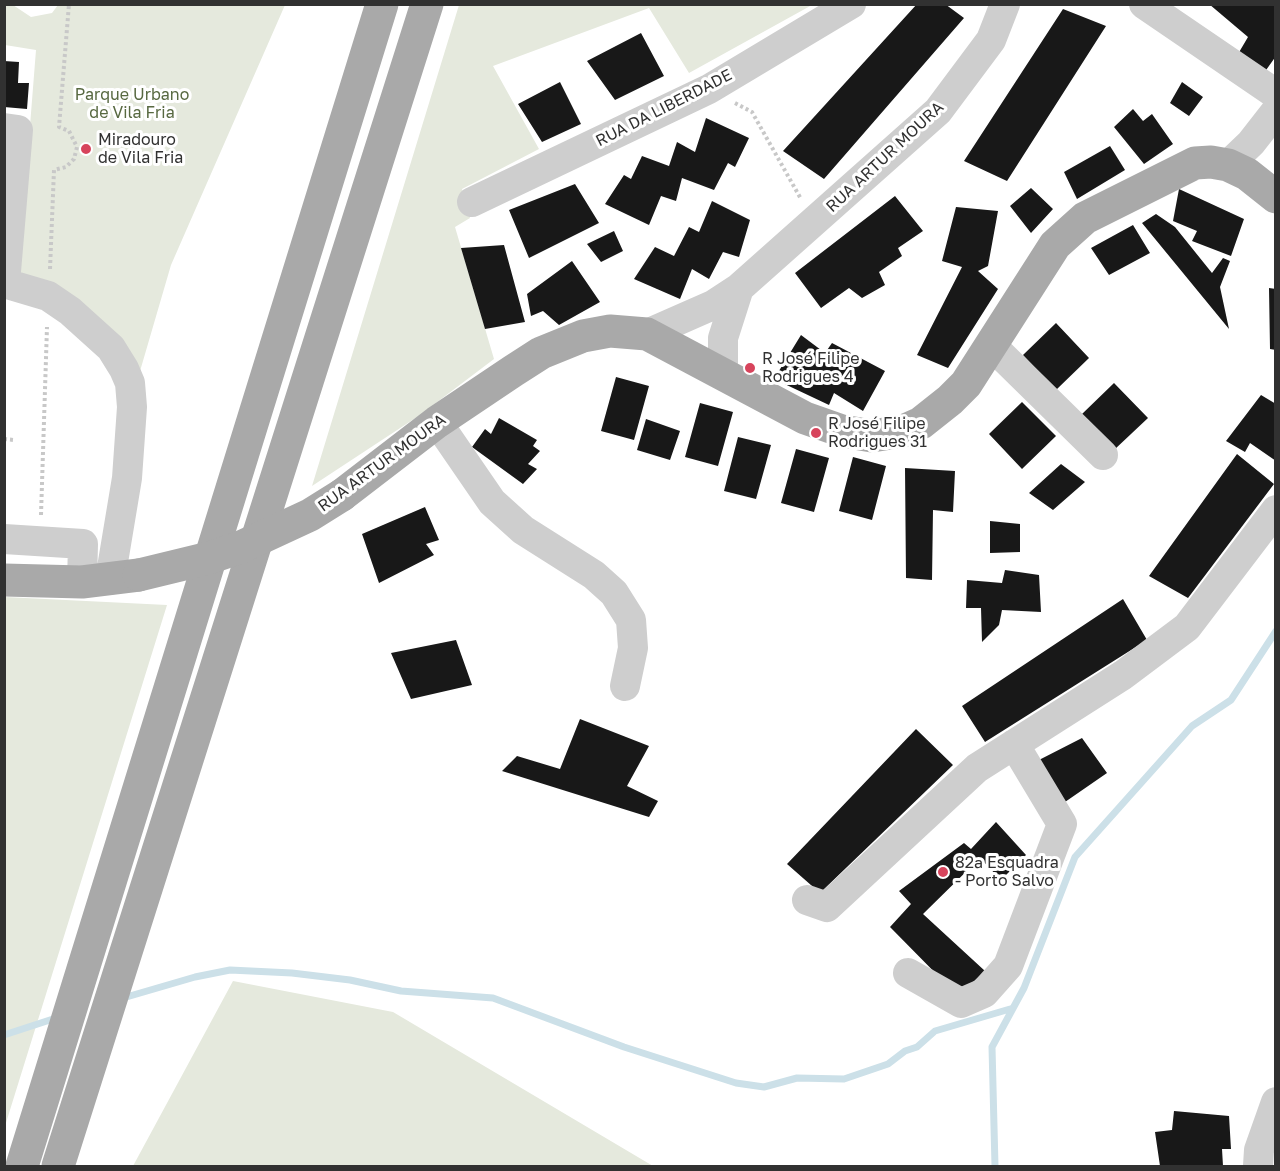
<!DOCTYPE html>
<html>
<head>
<meta charset="utf-8">
<style>
	body { margin:0 }
	#map { position:relative; width:1280px; height:1171px; overflow:hidden; background:#fff; font-family:"Golos Text",sans-serif }
	canvas { display:block }
	.frame { position:absolute; inset:0; border:6px solid #313131; pointer-events:none }
</style>
</head>
<body>
<div id="map">
<canvas width="1280" height="1171"></canvas>
<div class="frame"></div>
</div>
<script>
const g = document.querySelector('canvas').getContext('2d');
g.lineJoin = 'round';
function paint(path, color) { g.fillStyle = color; g.fill(path, 'evenodd'); }
const shape = rows => new Path2D(rows.map(r => 'M' + r).join(''));
function strokePath(path, color, width, dash) { g.strokeStyle = color; g.lineWidth = width; g.lineCap = dash ? 'butt' : 'round'; g.setLineDash(dash || []); g.stroke(path); }
function label(font, color, halo, rows, align = 'center') {
  g.font = font + ' "Golos Text",sans-serif'; g.lineWidth = 6; g.setLineDash([]); g.textBaseline = 'middle'; g.strokeStyle = halo; g.fillStyle = color; for (const [text, x, y, turn = 0] of rows) {
    g.save(); g.translate(x, y); g.rotate((+turn || 0) * Math.PI / 180); g.textAlign = isNaN(turn) ? turn : align; if (halo) g.strokeText(text, 0, 0); g.fillText(text, 0, 0); g.restore();
  }
}
paint(shape([
	[4,5,13,5,31,17,52,13,58,5,285,5,171,265,138,378,18,277,36,50,5,45],
	[459,5,812,5,689,73,649,8,493,66,539,149,462,189,470,218,455,227,494,359,420,415,312,486],
	[5,597,167,605,5,1126,4,597],
	[233,981,393,1012,653,1166,133,1166]
]), '#e5e9dd');
strokePath(shape([
	[123,998,195,977,230,970,292,973,350,980,401,991,493,998,624,1047,736,1083,764,1087,797,1078,844,1079,888,1064,905,1051,917,1047,935,1031,1010,1009],
	[4,1035,56,1018],
	[995,1166,992,1047,1024,988,1075,857,1192,726,1231,700,1276,631]
]), '#cce0e8', 7);
paint(shape([
	[917,4,945,4,964,18,824,179,783,151],
	[1209,4,1276,4,1276,56,1264,73,1238,54,1248,37],
	[1063,9,1106,26,1007,181,964,161],
	[641,33,664,76,615,100,587,61],
	[4,61,19,62,18,83,29,83,27,109,4,107],
	[560,82,581,124,542,142,518,104],
	[1182,82,1203,97,1189,116,1170,103],
	[1133,109,1143,121,1152,114,1173,144,1144,164,1114,127],
	[706,118,749,138,735,167,728,163,714,190,682,178,676,201,661,196,649,225,605,204,624,175,631,179,642,156,669,166,677,142,695,152],
	[1110,146,1125,170,1077,199,1064,172],
	[575,184,599,223,529,258,509,210],
	[1031,188,1053,209,1031,233,1010,206],
	[1179,189,1244,219,1231,256,1192,241,1197,231,1173,221],
	[895,196,923,231,898,248,902,256,879,272,885,285,862,298,849,288,821,308,795,273],
	[712,201,750,220,739,257,723,252,709,279,692,269,680,299,634,279,655,247,674,256,689,227,699,232],
	[956,207,998,211,988,266,978,271,998,289,948,368,917,355,962,267,942,261],
	[1156,214,1175,227,1212,273,1223,258,1230,261,1220,287,1229,329,1142,223],
	[1133,225,1150,253,1109,275,1091,248],
	[614,231,623,251,601,262,587,244],
	[504,245,525,322,485,329,461,248],
	[572,261,600,302,559,325,543,311,531,316,527,294],
	[1269,288,1276,289,1276,350,1270,349],
	[1056,323,1089,358,1056,390,1023,355],
	[801,335,825,353,832,343,885,371,863,411,834,393,829,405,774,379],
	[616,377,649,386,634,440,601,431],
	[1114,383,1148,418,1114,450,1081,415],
	[1261,395,1276,404,1276,461,1250,443,1245,452,1226,441],
	[1022,402,1056,436,1022,469,989,434],
	[700,403,733,412,718,466,685,457],
	[499,418,537,440,533,446,540,451,528,464,537,469,523,484,472,447,485,429,491,434],
	[646,419,680,431,670,460,637,450],
	[738,437,771,445,756,499,724,491],
	[796,449,829,458,814,512,781,503],
	[1237,454,1274,484,1188,598,1149,576],
	[853,457,886,466,872,520,839,511],
	[1061,464,1085,482,1053,510,1029,493],
	[905,468,955,471,953,512,933,510,932,580,906,578],
	[425,507,439,540,426,544,434,555,379,583,362,534],
	[990,521,1020,524,1020,552,990,553],
	[1005,570,1039,575,1041,612,1002,610,999,625,982,642,981,608,966,608,967,580,1002,583],
	[1123,599,1147,640,985,742,962,706],
	[456,640,472,685,411,699,391,653],
	[580,719,649,746,627,786,658,801,649,817,502,771,517,756,560,769],
	[916,729,953,765,820,893,787,864],
	[1082,738,1107,773,1065,802,1037,761],
	[996,822,1026,855,1001,880,980,858,923,914,985,971,958,996,890,927,911,904,899,891,964,843,971,849],
	[1174,1111,1229,1116,1231,1149,1222,1149,1223,1166,1160,1166,1155,1132,1172,1130]
]), '#181818');
strokePath(shape([
	[735,103,752,112,801,199],
	[50,269,54,170,66,167,74,159,77,147,69,131,59,127,69,4],
	[4,439,14,440],
	[41,515,47,327]
]), '#c8c8c8', 4, [3, 3]);
strokePath(shape([
	[1144,4,1276,94],
	[4,128,18,130,5,283],
	[1228,165,1251,143,1276,111],
	[472,202,709,89,851,4],
	[4,283,48,296,70,311,111,348,124,369,130,383,132,407,127,478,110,580],
	[647,334,713,305,739,288],
	[992,346,1103,455],
	[723,373,723,338,739,288,938,111,991,40,1005,4],
	[437,422,492,502,523,530,594,575,614,593,631,620,633,648,625,686],
	[4,539,83,544,82,582],
	[807,900,827,907,977,768,1123,675,1187,627,1276,510],
	[908,973,961,1003,984,993,1008,966,1062,824,1014,744],
	[1258,1166,1259,1150,1276,1102]
]), '#cecece', 30);
strokePath(shape([
	[342,495,437,422,513,371,541,353,583,336,610,331,647,334,805,418,842,431,872,436,903,431,921,423,950,400,966,384,1055,245,1085,218,1195,163,1211,162,1228,165,1247,174,1276,197],
	[4,580,82,582,139,575],
	[22,1166,382,4],
	[58,1166,427,4]
]), '#a9a9a9', 33);
strokePath(shape([
	[139,575,209,558,241,547,310,515,342,495]
]), '#a9a9a9', 33);
for (const [x, y, r, color] of [
	[86,149,6,"#d7445c"],
	[750,368,6,"#d7445c"],
	[816,433,6,"#d7445c"],
	[943,872,6,"#d7445c"]
]) { const dot = new Path2D(); dot.arc(x, y, r, 0, 2 * Math.PI); g.fillStyle = color; g.fill(dot); strokePath(dot, '#fff', 2); }
label('16px', '#586941', '#fff', [
	["Parque Urbano",132,95],
	["de Vila Fria",132,113]
]);
label('16px', '#313131', '#fff', [
	["RUA DA LIBERDADE",664,108,-27],
	["RUA ARTUR MOURA",885,157,-43],
	["RUA ARTUR MOURA",382,463,-36]
]);
label('16px', '#313131', '#fff', [
	["Miradouro",98,140],
	["de Vila Fria",98,158],
	["R José Filipe",762,359],
	["Rodrigues 4",762,377],
	["R José Filipe",828,424],
	["Rodrigues 31",828,442],
	["82ª Esquadra",955,863],
	["- Porto Salvo",955,881]
], 'left');
</script>
</body>
</html>
